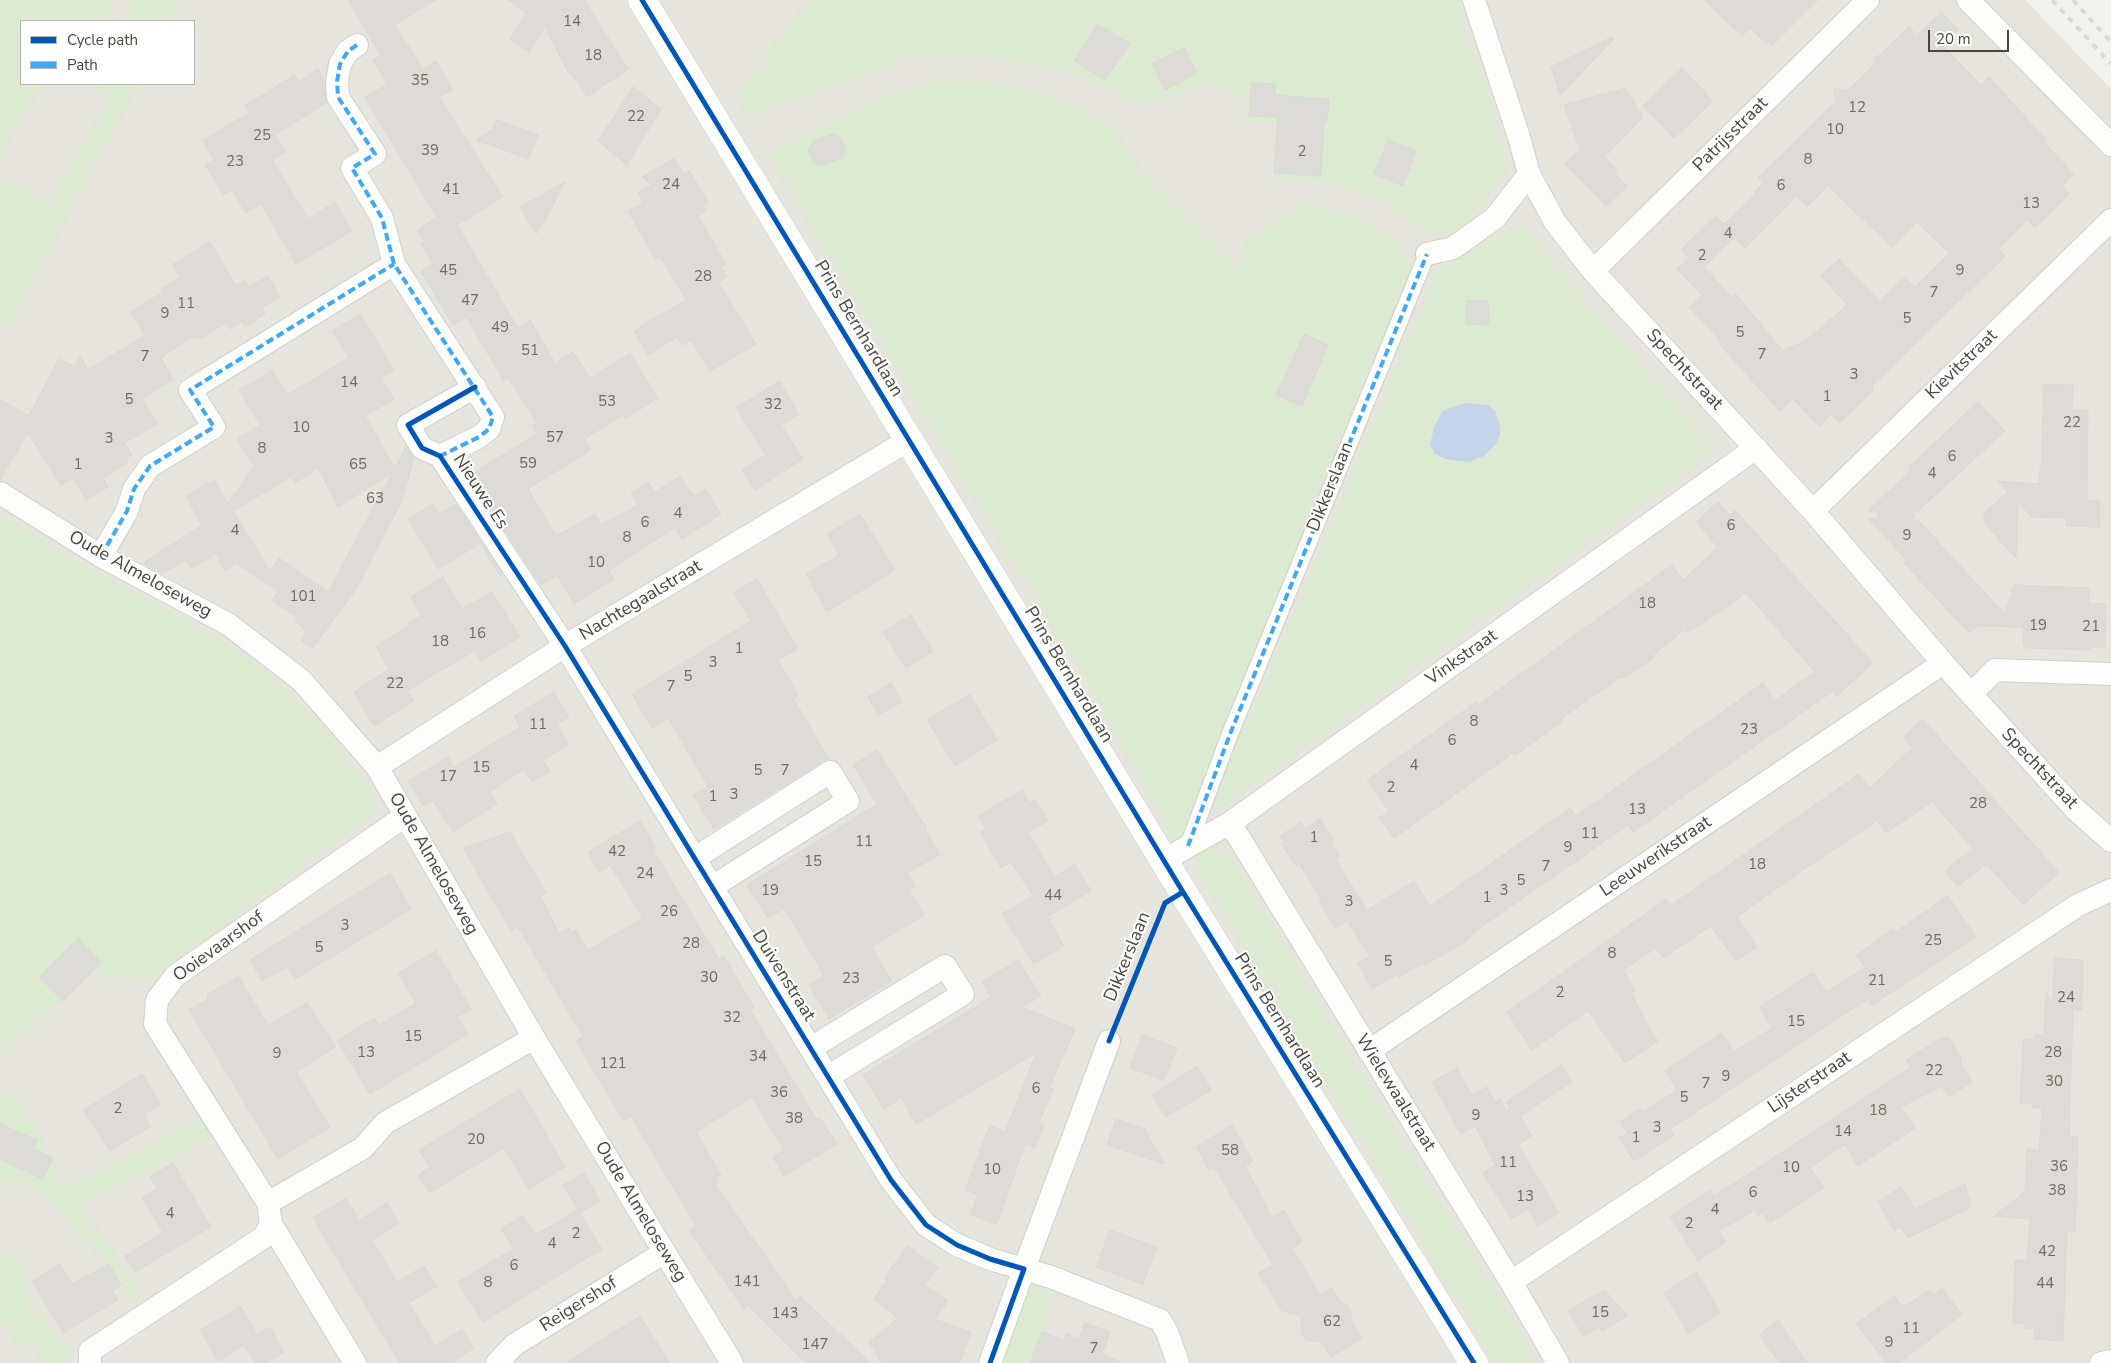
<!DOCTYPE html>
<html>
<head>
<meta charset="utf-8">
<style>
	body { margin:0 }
	#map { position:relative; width:2111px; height:1363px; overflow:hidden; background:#f2f2ee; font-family:"Nunito Sans",sans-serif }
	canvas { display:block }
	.legend { position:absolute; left:20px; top:20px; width:175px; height:65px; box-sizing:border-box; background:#fff; border:1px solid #b6b5b0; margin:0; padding:6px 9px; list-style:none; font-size:15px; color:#48453a }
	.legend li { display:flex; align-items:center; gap:10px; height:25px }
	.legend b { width:25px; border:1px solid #b6b5b0 }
	.scale { position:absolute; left:1928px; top:30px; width:81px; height:22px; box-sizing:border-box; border:2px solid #48453a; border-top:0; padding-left:6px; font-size:15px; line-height:18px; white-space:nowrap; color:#48453a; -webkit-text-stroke:4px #fff; paint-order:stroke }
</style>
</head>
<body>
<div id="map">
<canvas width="2111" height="1363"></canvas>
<ul class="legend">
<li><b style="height:6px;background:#0057b8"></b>Cycle path</li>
<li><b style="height:6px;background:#3fa9f5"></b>Path</li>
</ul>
<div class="scale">20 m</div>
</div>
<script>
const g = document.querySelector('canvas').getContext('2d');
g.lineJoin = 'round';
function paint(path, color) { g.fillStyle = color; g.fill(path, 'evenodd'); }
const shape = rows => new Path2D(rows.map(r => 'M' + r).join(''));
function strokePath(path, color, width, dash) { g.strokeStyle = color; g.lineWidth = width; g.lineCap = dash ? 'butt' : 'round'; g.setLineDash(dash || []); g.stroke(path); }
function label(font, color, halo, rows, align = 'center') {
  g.font = font + ' "Nunito Sans",sans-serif'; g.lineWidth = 4; g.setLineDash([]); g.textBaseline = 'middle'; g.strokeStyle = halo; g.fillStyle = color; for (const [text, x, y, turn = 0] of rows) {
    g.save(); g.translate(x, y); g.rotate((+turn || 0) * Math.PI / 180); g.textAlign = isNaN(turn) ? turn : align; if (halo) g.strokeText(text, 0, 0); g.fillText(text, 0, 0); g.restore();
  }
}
paint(shape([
	[0,0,2025,0,2111,89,2111,1363,0,1363],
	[21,21,194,21,194,84,21,84]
]), '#e5e4dd');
paint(shape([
	[0,0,115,0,107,21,21,21,21,84,42,84,0,155],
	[132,0,181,0,170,21,124,21],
	[808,0,1461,0,1461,21,1485,82,1509,165,1490,195,1469,220,1452,235,1432,235,1358,189,1319,182,1273,178,1278,123,1245,120,1247,99,1214,83,1139,104,1069,71,991,57,930,55,909,59,749,117,736,98],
	[929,81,1007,83,1064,100,1111,125,1142,171,1235,266,1250,238,1301,205,1356,215,1396,240,1412,266,1321,485,1241,685,1257,700,1435,273,1519,223,1714,448,1697,464,1173,843,1101,707,954,466,768,154,878,99],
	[94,84,138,84,8,327,0,322,0,174,50,201,111,96],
	[0,514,69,557,197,625,246,655,286,691,338,744,369,785,376,812,150,979,89,974,0,1058],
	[1218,846,1229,854,1373,1093,1540,1363,1494,1363,1194,865,1200,852,1208,848],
	[12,1088,60,1175,70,1187,201,1118,212,1136,81,1205,145,1299,136,1304,92,1248,51,1201,37,1189,23,1183,8,1181,0,1182,0,1098],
	[0,1249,16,1256,27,1265,26,1289,29,1301,68,1348,68,1363,43,1363,30,1340,19,1346,5,1324,0,1321],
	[1037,1281,1054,1288,1055,1297,1030,1363,1001,1363,1030,1287]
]), '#dbead1');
paint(shape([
	[1466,403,1488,405,1495,411,1500,425,1500,435,1495,445,1484,456,1469,462,1446,459,1435,454,1430,444,1435,425,1442,412,1452,407]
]), '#c4d4ea');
const building = shape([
	[348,0,436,0,395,25,423,69,436,61,453,89,439,97,503,197,457,225,518,328,530,320,555,363,573,352,590,378,630,353,658,398,625,419,623,415,584,439,591,450,528,489,556,536,595,514,601,525,638,505,631,493,648,482,655,492,680,476,694,496,705,489,721,514,682,539,675,528,609,570,614,579,574,604,557,575,541,585,478,490,482,488,473,473,537,434,532,426,537,422,508,378,504,381,466,317,453,325,421,271,433,264,421,244,425,242,417,230,437,217,365,98,387,84,373,60,380,55,348,0],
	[508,0,584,0,628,69,587,97,576,80,568,72,545,27,529,52,510,39,526,13,508,0],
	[1705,0,1818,0,1773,45,1768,41,1766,44,1750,28,1742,36,1705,0],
	[1941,12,1959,29,1942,45,1981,85,1989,77,2046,140,2044,143,2074,174,2062,186,2069,194,2035,228,2027,220,1998,249,2005,256,1871,387,1874,390,1839,423,1831,415,1819,426,1793,399,1780,411,1719,344,1722,342,1689,307,1702,295,1677,269,1689,258,1681,250,1716,216,1724,224,1756,193,1754,192,1763,183,1758,178,1836,101,1834,88,1847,91,1876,63,1874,60,1909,27,1917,35,1941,12],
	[1828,186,1892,247,1917,222,1949,253,1915,287,1905,277,1880,301,1839,259,1821,276,1847,305,1804,342,1782,350,1736,294,1732,297,1704,267,1735,237,1745,248,1797,196,1807,207,1828,186],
	[1098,24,1130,44,1105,80,1074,61,1098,24],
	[1612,37,1613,40,1560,95,1551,67,1612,37],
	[1184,48,1197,73,1165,90,1152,64,1184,48],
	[1682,68,1713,101,1674,138,1643,106,1682,68],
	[318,69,324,80,326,103,275,135,286,152,272,160,308,219,335,202,352,231,296,264,261,204,246,213,232,190,223,195,205,165,214,160,203,140,249,113,245,106,294,75,298,82,318,69],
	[1251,83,1276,84,1275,95,1329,99,1327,122,1324,122,1321,176,1274,173,1278,117,1249,116,1251,83],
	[633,87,661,109,627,165,598,141,633,87],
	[1625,88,1643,117,1605,157,1616,169,1616,175,1627,186,1606,206,1565,164,1580,150,1564,105,1625,88],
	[497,120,538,135,529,159,476,140,493,129,497,120],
	[834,134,841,138,845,149,842,158,821,166,813,162,808,150,813,141,834,134],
	[1388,140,1416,151,1403,186,1374,174,1388,140],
	[674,158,684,174,689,170,708,202,703,206,706,211,698,216,726,264,721,267,727,277,718,282,756,344,710,371,691,340,682,345,677,337,648,355,634,331,641,328,640,326,686,300,660,256,655,259,628,211,643,202,638,193,652,185,642,177,674,158],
	[565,182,546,219,536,234,520,207,565,182],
	[210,242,236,285,245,280,249,287,268,276,280,297,262,308,265,314,245,327,242,322,230,329,226,323,200,339,191,337,161,358,173,380,142,398,157,424,125,443,132,455,127,458,127,463,103,478,108,487,86,500,73,478,61,485,28,433,0,480,0,399,29,416,59,359,74,366,80,356,88,370,145,335,131,312,163,292,161,289,180,277,172,265,210,242],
	[1466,301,1488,301,1489,325,1466,324,1466,301],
	[360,314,394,370,381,378,394,399,365,416,395,468,406,447,414,457,402,501,356,589,313,648,301,641,307,631,295,622,298,618,272,600,278,591,236,563,225,571,216,554,191,569,186,560,162,574,143,563,202,525,186,496,214,480,228,503,254,467,237,439,260,425,239,390,273,371,287,395,349,358,332,331,360,314],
	[318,468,338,507,392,473,328,592,279,558,270,571,233,511,291,477,295,483,318,468],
	[1304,334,1328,345,1302,406,1276,395,1304,334],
	[779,381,799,414,781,425,803,459,755,490,742,470,766,455,736,408,779,381],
	[2044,384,2073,385,2072,410,2088,410,2087,500,2100,501,2100,527,2066,526,2066,518,2032,517,2018,502,2016,558,1984,523,1984,513,2008,492,1998,481,2039,484,2040,468,2041,470,2044,384],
	[1978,402,2005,431,1917,512,1911,512,1915,516,1911,520,1918,520,2005,614,2014,585,2089,588,2089,603,2106,604,2105,647,2091,647,2091,650,2026,648,2026,645,2023,645,2024,627,1978,626,1969,633,1904,563,1907,560,1868,519,1878,519,1878,511,1868,511,1910,471,1908,468,1978,402],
	[1718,502,1730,515,1735,510,1873,663,1837,696,1833,691,1633,832,1628,825,1470,935,1471,937,1460,945,1425,965,1424,963,1399,977,1398,974,1372,989,1358,963,1370,956,1347,921,1335,928,1319,901,1321,898,1299,863,1296,866,1281,844,1284,842,1280,836,1301,822,1305,829,1320,819,1334,841,1331,843,1340,857,1336,860,1367,910,1414,881,1430,906,1570,808,1576,816,1763,683,1774,701,1815,672,1746,593,1702,624,1687,632,1685,629,1652,656,1654,658,1623,678,1619,678,1561,719,1563,721,1537,740,1514,756,1513,753,1394,838,1379,818,1389,811,1367,780,1476,702,1478,705,1672,565,1683,580,1718,547,1696,522,1718,502],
	[433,504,439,514,456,504,502,574,500,576,481,543,438,569,408,519,433,504],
	[860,514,895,570,827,612,806,574,839,555,827,534,860,514],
	[443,577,462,609,492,592,520,637,481,661,475,651,440,671,407,691,414,701,374,726,354,692,389,669,376,646,410,625,409,623,421,616,411,597,443,577],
	[757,579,798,649,778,660,798,695,793,698,829,759,823,761,714,829,693,795,708,786,668,718,652,728,632,694,751,621,734,592,757,579],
	[911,615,933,651,906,668,883,632,911,615],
	[891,683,902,702,878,715,868,697,891,683],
	[554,692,569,717,557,724,569,744,543,760,550,771,532,782,524,769,490,792,497,804,453,832,433,800,423,806,408,781,448,757,454,767,520,727,514,716,554,692],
	[970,694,997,740,955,766,927,720,970,694],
	[1923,719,2059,873,2023,905,1987,864,1957,887,1945,870,1973,849,1932,802,1886,833,1877,821,1803,870,1737,917,1757,947,1736,961,1711,926,1663,958,1656,948,1623,970,1635,990,1631,993,1650,1029,1658,1041,1625,1063,1588,1011,1532,1050,1507,1012,1666,899,1670,906,1859,774,1870,788,1912,748,1903,737,1923,719],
	[877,750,926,827,925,829,940,854,908,873,915,886,909,890,924,915,872,947,892,981,829,1019,809,985,824,976,803,939,784,909,768,918,747,885,877,804,853,765,877,750],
	[1022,790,1030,803,1035,799,1048,821,1028,832,1054,877,1075,864,1091,891,1047,917,1064,946,1034,964,1002,914,1033,896,1011,862,1001,868,980,832,986,829,978,816,1022,790],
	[640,821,656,848,653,850,719,959,724,956,754,1007,750,1010,817,1120,820,1118,837,1144,784,1176,773,1157,784,1150,752,1097,696,1132,721,1175,716,1177,719,1182,715,1184,796,1300,800,1296,871,1363,806,1363,748,1305,743,1308,689,1230,696,1226,631,1116,624,1121,576,1041,583,1036,518,927,511,931,463,848,510,832,546,893,541,896,559,934,569,928,571,932,576,930,588,950,643,918,610,865,599,872,588,852,640,821],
	[390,873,411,909,295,979,287,967,262,981,250,960,390,873],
	[1948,896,1976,937,1872,1005,1868,999,1834,1021,1670,1129,1674,1135,1634,1161,1619,1138,1627,1133,1620,1122,1639,1109,1644,1111,1677,1090,1665,1071,1721,1033,1734,1052,1772,1028,1759,1007,1813,972,1826,992,1865,968,1856,955,1892,930,1894,933,1948,896],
	[78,938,101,963,63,1001,39,977,78,938],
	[436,951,471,1009,457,1017,468,1034,370,1094,337,1040,374,1018,379,1025,416,1003,398,973,436,951],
	[2054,958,2083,960,2082,1010,2073,1010,2069,1136,2078,1137,2076,1205,2075,1231,2067,1230,2063,1341,2034,1339,2035,1329,2025,1328,2025,1324,2013,1323,2015,1260,2027,1260,2030,1219,1994,1216,2026,1191,2025,1188,2027,1149,2039,1150,2042,1108,2032,1108,2032,1103,2020,1103,2023,1039,2034,1039,2034,1035,2044,1035,2046,992,2053,1002,2054,958],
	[1018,960,1041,996,1022,1007,1075,1029,1049,1088,1053,1089,1039,1123,1044,1125,1035,1148,1025,1144,997,1224,971,1215,977,1195,965,1190,990,1125,1005,1132,1036,1053,916,1124,901,1098,884,1109,863,1075,991,997,982,982,1018,960],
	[238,976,268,1025,307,1003,336,1047,296,1072,330,1127,278,1159,189,1010,208,999,207,995,238,976],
	[1142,1035,1177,1048,1164,1080,1130,1068,1142,1035],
	[1941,1038,1949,1038,1962,1059,1959,1060,1972,1082,1949,1097,1942,1086,1901,1107,1915,1128,1858,1166,1845,1144,1810,1168,1824,1188,1770,1223,1762,1213,1758,1216,1755,1210,1719,1231,1726,1242,1698,1261,1670,1216,1710,1190,1714,1196,1767,1162,1911,1067,1906,1060,1941,1038],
	[1561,1065,1572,1082,1520,1116,1532,1136,1518,1145,1559,1213,1538,1226,1527,1209,1511,1219,1483,1173,1495,1165,1475,1126,1461,1134,1432,1082,1457,1068,1472,1095,1487,1087,1496,1102,1500,1099,1506,1110,1510,1108,1506,1102,1561,1065],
	[1197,1066,1211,1090,1166,1117,1152,1095,1197,1066],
	[142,1074,161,1104,144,1114,151,1126,110,1151,83,1110,142,1074],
	[520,1089,565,1167,529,1189,504,1148,429,1193,418,1175,430,1167,419,1150,520,1089],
	[1116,1119,1144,1128,1164,1164,1107,1145,1116,1119],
	[0,1124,37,1140,33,1149,53,1158,43,1179,0,1159,0,1124],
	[1232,1125,1253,1161,1245,1166,1272,1217,1284,1210,1302,1242,1292,1248,1320,1295,1332,1288,1341,1303,1347,1304,1352,1313,1350,1319,1362,1338,1331,1357,1322,1342,1306,1340,1303,1336,1301,1331,1302,1316,1282,1311,1258,1273,1273,1265,1214,1167,1209,1170,1196,1147,1232,1125],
	[173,1163,211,1227,135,1272,125,1256,163,1232,142,1198,157,1188,150,1177,173,1163],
	[584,1173,600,1201,580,1213,602,1249,483,1322,458,1282,513,1249,501,1229,523,1215,535,1235,578,1210,579,1212,563,1185,584,1173],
	[1965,1184,1971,1207,1908,1238,1900,1227,1895,1231,1878,1202,1901,1187,1915,1209,1965,1184],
	[346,1198,359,1220,387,1203,399,1224,372,1240,397,1282,424,1266,437,1286,409,1303,435,1346,462,1329,474,1348,450,1363,400,1363,313,1218,346,1198],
	[1110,1230,1157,1247,1143,1284,1096,1267,1110,1230],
	[908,1246,938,1268,925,1285,948,1301,935,1319,971,1332,960,1363,882,1363,869,1342,898,1318,873,1299,887,1280,884,1278,908,1246],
	[60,1264,72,1284,109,1264,121,1285,112,1291,118,1300,63,1333,32,1281,60,1264],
	[1696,1272,1721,1313,1688,1333,1664,1293,1696,1272],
	[1942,1288,1962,1315,1899,1363,1886,1363,1856,1324,1895,1296,1903,1307,1930,1290,1933,1295,1942,1288],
	[1604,1290,1628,1315,1602,1331,1599,1327,1584,1336,1568,1311,1604,1290],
	[241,1307,257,1335,270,1327,284,1352,265,1363,255,1363,244,1345,218,1361,200,1330,241,1307],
	[640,1316,670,1363,565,1363,619,1329,640,1316],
	[1778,1320,1807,1363,1779,1363,1759,1335,1778,1320],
	[1085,1323,1110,1332,1102,1355,1119,1361,1118,1363,1030,1363,1042,1332,1064,1340,1067,1334,1079,1339,1085,1323]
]);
paint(building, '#dcdbd7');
strokePath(building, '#dad9d4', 1);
const pedestrian = shape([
	[1188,846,1230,734,1427,254]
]);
const minor = shape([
	[1474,0,1519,137,1529,174,1555,222,1593,271,1813,511,1943,663,2074,808,2111,841],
	[1968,0,2111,145],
	[357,45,348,51,340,64,337,82,338,97,375,154,352,168,382,218,394,264,493,417,489,429,479,437,440,456],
	[1427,254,1453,248,1495,218,1529,174],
	[1593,271,1868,0],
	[475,387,408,425,422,448,440,456,565,646,891,1180,926,1225,957,1245,990,1259,1024,1269,990,1363],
	[0,493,101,556,228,624,301,680,377,767,534,1038,732,1363],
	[1813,511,2111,220],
	[101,556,127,511,134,489,150,466,214,427,190,390,394,264],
	[1971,694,1995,670,2111,674],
	[377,767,565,646,909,440],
	[1230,823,1511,1282,1558,1363],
	[695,858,830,772,848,801,712,887],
	[1164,860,1230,823,1756,448],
	[1109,1041,1024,1269,1051,1277,1160,1320,1167,1332,1178,1363],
	[811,1048,945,966,963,994,829,1076],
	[1369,1051,1943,663],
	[268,1203,363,1148,385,1123,534,1038],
	[271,1224,355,1363],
	[1511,1282,2078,905,2111,890],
	[90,1363,90,1351,264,1237,271,1224,268,1203,155,1024,157,1000,175,976,405,816],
	[497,1363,514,1345,665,1252],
	[2101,1363,2111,1361]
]);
const tertiary = shape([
	[642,0,1183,892,1474,1363]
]);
strokePath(pedestrian, '#d0d0cb', 18);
strokePath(minor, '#d0d0cb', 24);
strokePath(tertiary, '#d0d0cb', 29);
strokePath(pedestrian, '#fdfdfc', 16);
strokePath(minor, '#fdfdfc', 22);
strokePath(tertiary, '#fdfdfc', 28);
strokePath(shape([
	[2052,0,2111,64],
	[2073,0,2111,42]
]), '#dadada', 4, [6, 6]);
strokePath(shape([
	[357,45,348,51,340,64,337,82,338,97,375,154,352,168,382,218,394,264,493,417,489,429,479,437,440,456],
	[101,556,127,511,134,489,150,466,214,427,190,390,394,264],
	[1188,846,1230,734,1427,254]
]), '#3fa9f5', 4, [8, 4]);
strokePath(shape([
	[642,0,1183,892,1474,1363],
	[475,387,408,425,422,448,440,456,565,646,891,1180,926,1225,957,1245,990,1259,1024,1269,990,1363],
	[1109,1041,1165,903,1183,892]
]), '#0057b8', 5);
label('15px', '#6e6b62', null, [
	["14",572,22],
	["18",593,56],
	["35",420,81],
	["12",1857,108],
	["22",636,117],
	["10",1835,130],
	["25",262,136],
	["39",430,151],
	["2",1302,152],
	["8",1808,160],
	["23",235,162],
	["24",671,185],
	["6",1781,186],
	["41",451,190],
	["13",2031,204],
	["4",1728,234],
	["2",1702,256],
	["45",448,271],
	["9",1960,271],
	["28",703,277],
	["7",1934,293],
	["47",470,301],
	["11",186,304],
	["9",165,314],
	["5",1907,319],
	["49",500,328],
	["5",1740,333],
	["51",530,351],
	["7",1762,355],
	["7",145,357],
	["3",1854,375],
	["14",349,383],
	["1",1827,397],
	["5",129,400],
	["53",607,402],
	["32",773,405],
	["22",2072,423],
	["10",301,428],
	["57",555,438],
	["3",109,439],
	["8",262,449],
	["6",1952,457],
	["59",528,464],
	["1",78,465],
	["65",358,465],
	["4",1932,474],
	["63",375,499],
	["4",678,514],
	["6",645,523],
	["6",1731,526],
	["4",235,531],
	["9",1907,536],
	["8",627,538],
	["10",596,563],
	["101",303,597],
	["18",1647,604],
	["19",2038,626],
	["21",2091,627],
	["16",477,634],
	["18",440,642],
	["1",739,649],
	["3",713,663],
	["5",688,677],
	["22",395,684],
	["7",671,687],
	["8",1474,722],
	["11",538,725],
	["23",1749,730],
	["6",1452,741],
	["4",1414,766],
	["15",481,768],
	["5",758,771],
	["7",785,771],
	["17",448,777],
	["2",1391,788],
	["3",734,795],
	["1",713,797],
	["28",1978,804],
	["13",1637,810],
	["11",1590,834],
	["1",1314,838],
	["11",864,842],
	["9",1568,848],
	["42",617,852],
	["15",813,862],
	["18",1757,865],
	["7",1546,867],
	["24",645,874],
	["5",1521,881],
	["19",770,891],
	["3",1504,891],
	["44",1053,896],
	["1",1487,898],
	["3",1349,902],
	["26",669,912],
	["3",345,926],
	["25",1933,941],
	["28",691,944],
	["5",319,948],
	["8",1612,954],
	["5",1388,962],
	["30",709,978],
	["23",851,979],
	["21",1877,981],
	["2",1560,993],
	["24",2066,998],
	["32",732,1018],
	["15",1796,1022],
	["15",413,1037],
	["13",366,1053],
	["28",2053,1053],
	["9",277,1054],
	["34",758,1057],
	["121",613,1064],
	["22",1934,1071],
	["9",1726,1077],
	["30",2054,1082],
	["7",1706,1084],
	["6",1036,1089],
	["36",779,1093],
	["5",1684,1098],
	["2",118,1109],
	["18",1878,1111],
	["9",1476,1116],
	["38",794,1119],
	["3",1657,1128],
	["14",1843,1132],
	["1",1636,1138],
	["20",476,1140],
	["58",1230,1151],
	["11",1508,1163],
	["36",2059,1167],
	["10",1791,1168],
	["10",992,1170],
	["38",2057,1191],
	["6",1753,1193],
	["13",1525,1197],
	["4",1715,1210],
	["4",170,1214],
	["2",1689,1224],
	["2",576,1234],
	["4",552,1244],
	["42",2047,1252],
	["6",514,1266],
	["141",747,1282],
	["8",488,1283],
	["44",2045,1284],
	["15",1600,1313],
	["143",785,1314],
	["62",1332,1322],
	["11",1911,1329],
	["9",1889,1343],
	["147",815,1345],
	["7",1094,1349]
]);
label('18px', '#48453a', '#fff', [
	["Patrijsstraat",1731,135,-45],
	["Prins Bernhardlaan",858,329,59],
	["Kievitstraat",1962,365,-44],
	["Spechtstraat",1684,370,47],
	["Dikkerslaan",1331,487,-68],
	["Nieuwe Es",480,492,57],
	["Oude Almeloseweg",140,575,29],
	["Nachtegaalstraat",641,601,-31],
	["Vinkstraat",1462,658,-35],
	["Prins Bernhardlaan",1068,675,59],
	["Spechtstraat",2039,769,47],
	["Leeuwerikstraat",1656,857,-34],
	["Oude Almeloseweg",433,864,60],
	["Ooievaarshof",219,947,-36],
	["Dikkerslaan",1128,957,-68],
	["Duivenstraat",783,976,58],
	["Prins Bernhardlaan",1279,1021,58],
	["Lijsterstraat",1810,1083,-34],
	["Wielewaalstraat",1395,1093,58],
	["Oude Almeloseweg",640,1212,59],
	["Reigershof",579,1305,-32]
]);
</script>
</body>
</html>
